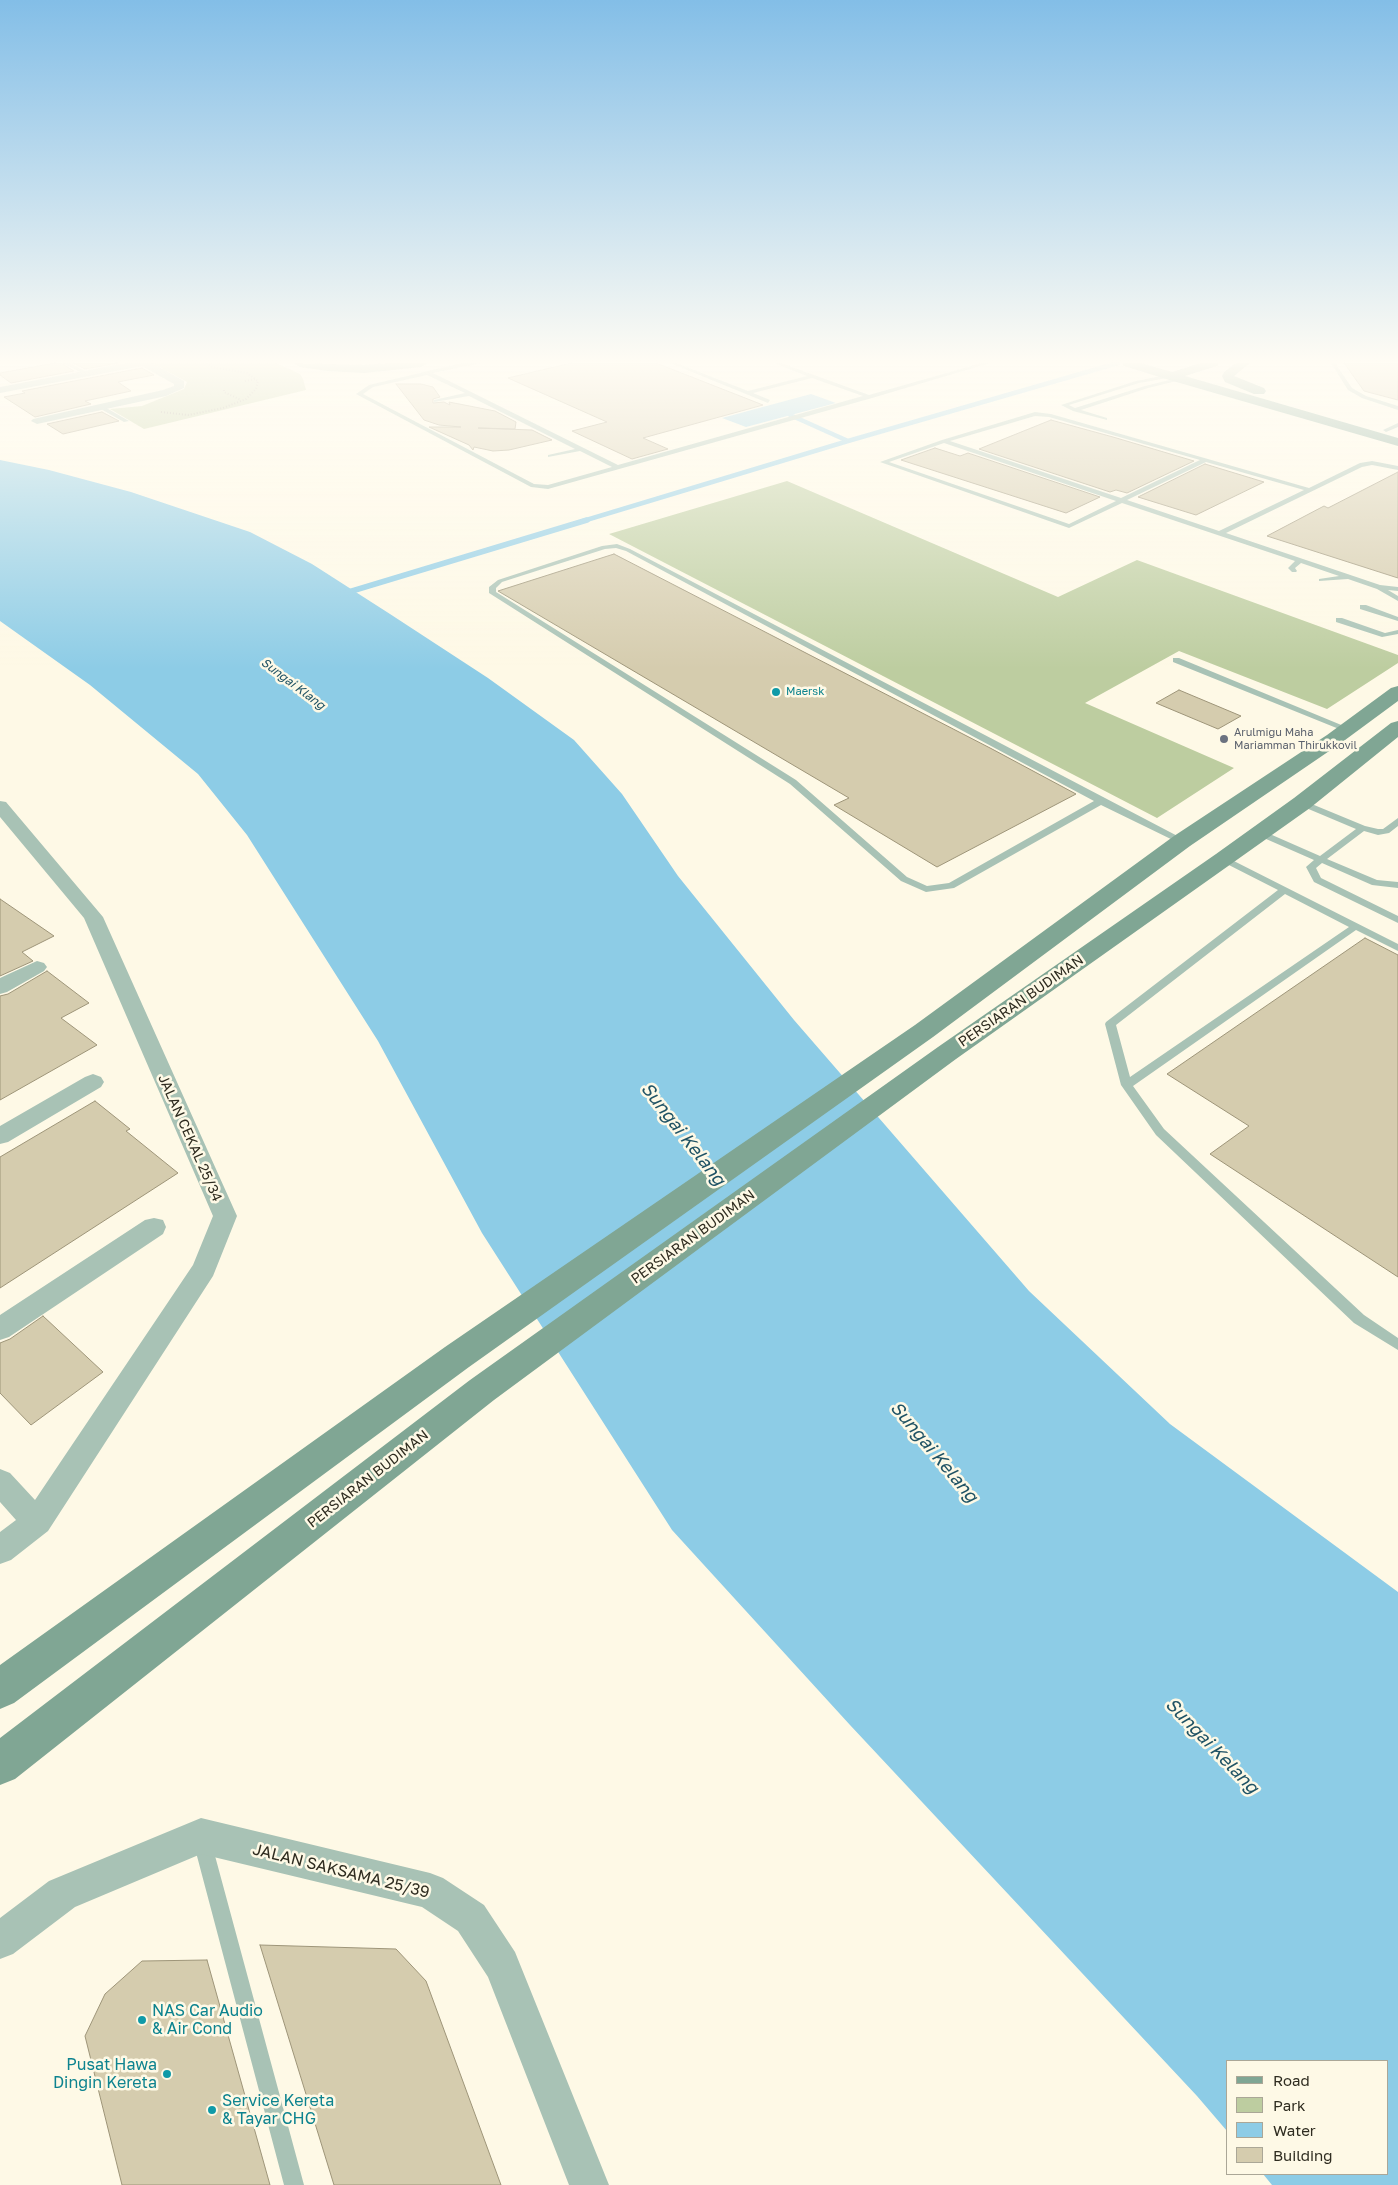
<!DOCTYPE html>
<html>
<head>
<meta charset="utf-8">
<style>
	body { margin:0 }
	#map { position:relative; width:1398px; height:2185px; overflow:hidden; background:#fef9e6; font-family:"Golos Text",sans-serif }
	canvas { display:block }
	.legend { position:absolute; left:1226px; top:2060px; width:162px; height:115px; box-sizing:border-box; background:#fef9e6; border:1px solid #aba797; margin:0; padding:6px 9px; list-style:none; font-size:15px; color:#2f2c20 }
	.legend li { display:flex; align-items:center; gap:10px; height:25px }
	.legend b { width:25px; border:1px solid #aba797 }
</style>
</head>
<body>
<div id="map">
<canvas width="1398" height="2185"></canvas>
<ul class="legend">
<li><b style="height:6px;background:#80a694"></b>Road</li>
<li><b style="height:14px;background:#bdcda0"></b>Park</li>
<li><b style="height:14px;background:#8dcce6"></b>Water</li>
<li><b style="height:14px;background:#d5ccae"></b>Building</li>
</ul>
</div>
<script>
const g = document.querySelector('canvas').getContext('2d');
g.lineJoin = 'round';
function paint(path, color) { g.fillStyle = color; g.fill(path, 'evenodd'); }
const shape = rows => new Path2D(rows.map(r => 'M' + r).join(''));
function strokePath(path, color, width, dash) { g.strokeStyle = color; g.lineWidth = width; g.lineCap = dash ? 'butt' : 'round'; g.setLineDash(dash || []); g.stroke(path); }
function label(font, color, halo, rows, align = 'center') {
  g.font = font + ' "Golos Text",sans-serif'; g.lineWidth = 5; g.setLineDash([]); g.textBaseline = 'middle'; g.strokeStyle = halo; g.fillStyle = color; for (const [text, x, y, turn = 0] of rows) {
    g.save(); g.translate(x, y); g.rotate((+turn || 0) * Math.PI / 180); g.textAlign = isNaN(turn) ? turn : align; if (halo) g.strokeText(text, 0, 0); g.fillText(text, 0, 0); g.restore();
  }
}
paint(shape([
	[152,363,276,363,300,374,303,379,306,390,144,429,110,409,142,406,184,389,187,382],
	[787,481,1058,597,1137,560,1398,655,1398,663,1327,709,1179,651,1085,703,1234,768,1157,818,609,534]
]), '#bdcda0');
paint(shape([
	[811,394,836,403,746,427,722,418],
	[0,460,49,470,131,492,250,532,312,564,390,614,488,678,574,740,622,794,678,876,794,1020,1029,1291,1170,1424,1398,1592,1398,2185,1272,2185,1263,2174,1387,2174,1387,2061,1227,2061,1227,2131,1197,2096,850,1725,672,1530,482,1233,378,1041,247,835,198,774,90,685,0,621]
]), '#8dcce6');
strokePath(shape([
	[790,415,848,441],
	[583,521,848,441,1118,363]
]), '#8dcce6', 4.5);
strokePath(shape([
	[342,594,587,520]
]), '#8dcce6', 5.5);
const building = shape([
	[55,363,61,363,74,371,11,383,0,375,0,373,55,363],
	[73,363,118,363,85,369,73,363],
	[571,363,656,363,763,405,643,438,668,449,632,459,572,431,607,422,508,378,571,363],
	[1344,363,1398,363,1398,400,1364,391,1344,363],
	[142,368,154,375,118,382,131,391,85,401,91,404,35,417,4,397,25,393,22,391,142,368],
	[396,384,421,384,433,387,440,397,433,399,433,403,444,402,450,405,449,402,495,411,516,422,515,429,478,428,532,430,552,440,509,450,493,451,474,447,473,450,469,445,429,427,461,427,439,425,424,420,396,384],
	[102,412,119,421,63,434,47,424,102,412],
	[1051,420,1113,437,1194,461,1127,493,1116,490,1110,492,979,449,1051,420],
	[935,448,960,456,968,453,1100,497,1066,513,901,460,935,448],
	[1205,464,1264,482,1196,515,1138,497,1205,464],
	[1398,472,1398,578,1267,536,1324,506,1328,508,1398,472],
	[614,554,992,749,1076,794,937,867,834,805,849,798,498,591,614,554],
	[1179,690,1241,716,1218,729,1156,703,1179,690],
	[0,899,54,936,22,952,33,961,0,976,0,899],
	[1365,938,1398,955,1398,1277,1210,1154,1249,1126,1167,1074,1365,938],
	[47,971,89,1003,61,1018,97,1045,0,1100,0,996,8,994,47,971],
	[95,1101,130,1129,126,1131,178,1173,0,1288,0,1157,95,1101],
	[43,1316,103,1372,31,1425,0,1393,0,1343,10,1339,43,1316],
	[260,1945,396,1949,426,1981,501,2185,334,2185,260,1945],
	[207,1960,270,2185,122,2185,85,2036,105,1994,142,1961,207,1960]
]);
paint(building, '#d5ccae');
strokePath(building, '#9e9579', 1);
strokePath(shape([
	[245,381,256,379],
	[224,390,224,392,241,400],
	[161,412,188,415,223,408,246,399,256,389,258,381,247,373,211,367,207,363]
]), '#959181', 2, [1, 2]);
paint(shape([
	[63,363,69,363,89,373,84,374,63,363],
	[462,363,481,363,433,373,618,465,863,396,812,378,753,393,770,400,768,403,670,363,676,363,748,391,807,376,774,363,781,363,869,395,982,363,990,363,872,398,548,489,531,487,356,394,369,385,462,363],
	[427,375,465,393,434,400,434,402,469,396,575,449,548,455,548,457,580,451,612,467,548,485,534,484,363,394,373,387,427,375],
	[1331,363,1335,363,1352,388,1366,396,1398,406,1398,410,1362,398,1348,390,1331,363],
	[1171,374,1173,377,1139,383,1069,405,1075,408,1145,386,1182,377,1185,379,1148,388,1081,410,1107,418,1107,420,1073,411,1061,405,1136,381,1171,374],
	[99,406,103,406,129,421,124,422,99,408,99,406],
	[1035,412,1051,414,1309,488,1360,463,1372,461,1398,466,1398,470,1372,465,1362,467,1226,533,1380,585,1398,587,1398,591,1388,590,1398,596,1398,601,1377,589,1348,579,1319,581,1319,579,1339,576,1301,563,1295,568,1297,571,1296,572,1292,572,1288,568,1295,561,1122,503,1069,528,880,462,942,440,1035,412],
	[1035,416,1049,417,1200,460,1121,498,950,441,1035,416],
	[944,443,1116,501,1069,524,889,462,944,443],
	[1206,462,1304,490,1219,531,1127,500,1206,462],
	[1398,423,1398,427,1386,432,1383,430,1398,423],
	[617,544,630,549,1187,841,1185,843,1179,843,1101,805,954,888,926,892,901,881,790,784,489,593,489,587,498,580,602,546,617,544],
	[616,548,626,551,1094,801,949,883,927,886,907,877,796,780,496,592,496,588,502,582,605,549,616,548],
	[1360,605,1366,605,1398,617,1398,621,1360,609,1360,605],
	[1336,618,1342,618,1385,633,1398,630,1398,634,1382,637,1336,622,1336,618],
	[1173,658,1179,658,1351,729,1344,731,1173,662,1173,658],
	[1302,800,1365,826,1378,829,1383,829,1398,818,1398,826,1389,833,1378,835,1364,831,1327,859,1377,880,1398,882,1398,888,1372,885,1322,863,1316,868,1321,878,1398,916,1398,923,1314,882,1306,867,1314,860,1257,835,1257,831,1263,831,1320,856,1356,829,1299,805,1299,801,1302,800],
	[1224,856,1398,944,1398,951,1356,930,1133,1086,1164,1129,1364,1315,1398,1338,1398,1350,1354,1323,1156,1135,1121,1085,1105,1024,1106,1022,1278,890,1221,861,1219,859,1224,856],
	[1285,894,1349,927,1130,1077,1116,1025,1285,894],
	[202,1832,208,1835,211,1841,304,2185,284,2185,193,1841,196,1835,202,1832]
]), '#a8c2b5');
paint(shape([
	[126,363,152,363,184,381,184,388,166,396,37,424,31,421,33,419,163,390,174,386,174,384,142,366,0,393,0,387,126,363],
	[0,801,6,802,103,917,237,1216,213,1276,48,1531,11,1560,0,1564,0,1532,16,1520,0,1502,0,1469,10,1473,35,1500,193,1265,213,1216,84,918,0,817,0,801],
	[37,961,44,963,47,967,44,971,7,992,0,994,0,978,37,961],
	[93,1074,101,1077,104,1082,101,1087,8,1142,0,1144,0,1126,85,1077,93,1074],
	[154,1218,163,1220,166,1227,163,1234,9,1337,0,1340,0,1315,145,1220,154,1218],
	[201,1818,430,1873,443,1878,484,1905,515,1952,609,2185,569,2185,488,1977,458,1931,422,1907,201,1854,75,1907,13,1954,0,1959,0,1918,49,1881,201,1818]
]), '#a8c2b5');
paint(shape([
	[294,363,364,365,388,363,427,363,421,367,364,373,327,371,300,367,294,363],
	[1122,363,1141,363,1172,372,1201,363,1219,363,1217,366,1185,376,1398,438,1398,446,1166,379,1124,366,1122,363],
	[1236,363,1250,363,1234,376,1264,388,1266,391,1264,394,1254,394,1225,382,1222,376,1224,372,1236,363],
	[1398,686,1398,701,1341,743,1190,846,933,1037,469,1367,14,1703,0,1709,0,1665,445,1347,915,1025,1174,836,1327,735,1391,688,1398,686],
	[1398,721,1398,737,1310,808,956,1059,494,1400,15,1779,0,1785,0,1738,470,1380,938,1047,1216,854,1294,798,1391,723,1398,721]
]), '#80a694');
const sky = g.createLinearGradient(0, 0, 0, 669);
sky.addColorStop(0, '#83bee7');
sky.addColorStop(0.54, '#fffcf4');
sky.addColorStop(1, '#fffcf400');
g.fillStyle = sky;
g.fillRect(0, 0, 1398, 669);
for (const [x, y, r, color] of [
	[776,692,5,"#0f9aa8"],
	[1224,739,5,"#6b7280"],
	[142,2020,5,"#0f9aa8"],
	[167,2074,5,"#0f9aa8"],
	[212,2110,5,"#0f9aa8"]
]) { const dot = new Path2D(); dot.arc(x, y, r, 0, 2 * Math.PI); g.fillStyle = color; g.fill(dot); strokePath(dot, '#fef9e6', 2); }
label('11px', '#0d838f', '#fef9e6', [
	["Maersk",786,692]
], 'left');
label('11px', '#5b616d', '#fef9e6', [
	["Arulmigu Maha",1234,733],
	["Mariamman Thirukkovil",1234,746]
], 'left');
label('italic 12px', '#205365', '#fef9e6', [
	["Sungai Klang",293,684,37]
]);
label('14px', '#2f2c20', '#fef9e6', [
	["PERSIARAN BUDIMAN",1021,1001,-35],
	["JALAN CEKAL 25/34",190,1138,66],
	["PERSIARAN BUDIMAN",693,1237,-36],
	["PERSIARAN BUDIMAN",368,1479,-38]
]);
label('16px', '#2f2c20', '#fef9e6', [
	["JALAN SAKSAMA 25/39",341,1871,14]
]);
label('16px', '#0d838f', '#fef9e6', [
	["NAS Car Audio",152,2011],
	["& Air Cond",152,2029],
	["Pusat Hawa",157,2065,"right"],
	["Dingin Kereta",157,2083,"right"],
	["Service Kereta",222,2101],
	["& Tayar CHG",222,2119]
], 'left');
label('italic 18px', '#205365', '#fef9e6', [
	["Sungai Kelang",683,1134,52],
	["Sungai Kelang",934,1452,50],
	["Sungai Kelang",1212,1746,46]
]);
</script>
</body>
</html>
